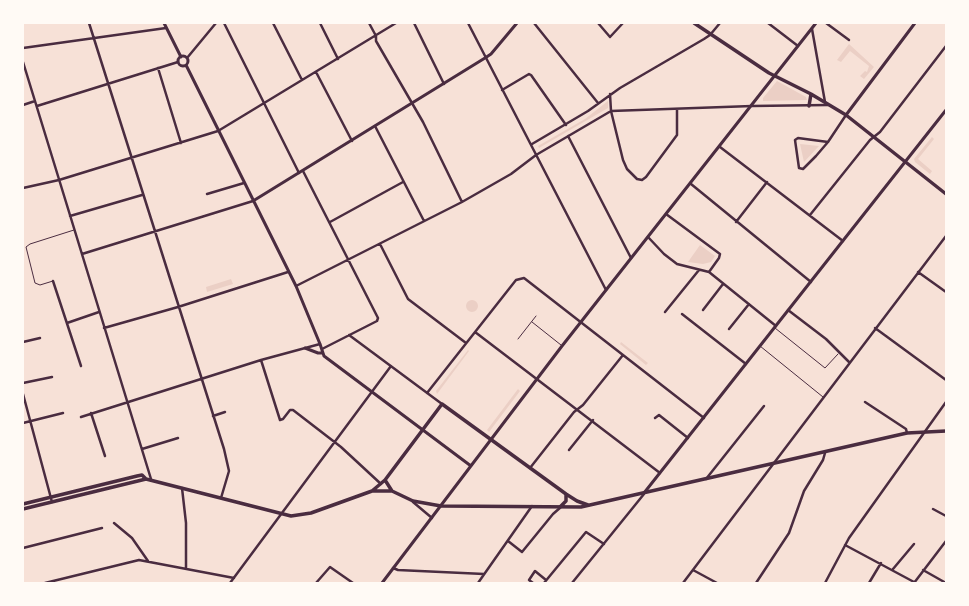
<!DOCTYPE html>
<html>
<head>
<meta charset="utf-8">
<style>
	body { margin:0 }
	#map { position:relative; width:969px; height:606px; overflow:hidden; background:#f7e1d7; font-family:"Nunito Sans",sans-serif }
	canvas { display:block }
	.frame { position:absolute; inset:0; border:24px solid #fffaf5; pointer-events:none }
</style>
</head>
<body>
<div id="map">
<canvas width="969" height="606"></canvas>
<div class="frame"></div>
</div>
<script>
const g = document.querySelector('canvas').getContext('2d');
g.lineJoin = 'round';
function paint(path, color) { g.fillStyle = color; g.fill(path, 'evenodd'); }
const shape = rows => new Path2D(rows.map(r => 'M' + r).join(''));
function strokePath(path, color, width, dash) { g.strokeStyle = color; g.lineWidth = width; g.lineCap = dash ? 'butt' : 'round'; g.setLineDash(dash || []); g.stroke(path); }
paint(shape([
	[849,44,874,67,864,79,860,76,865,71,867,72,869,66,850,51,841,62,837,60],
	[777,81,806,97,807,100,763,101,763,98],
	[608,101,608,108,539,148,538,146,585,119],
	[932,137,934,139,918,159,932,171,930,174,915,162,914,159],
	[800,144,819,146,804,162],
	[700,245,715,256,711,262,703,264,688,262],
	[231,279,233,284,207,292,206,287],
	'466 306a6 6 0 1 1 12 0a6 6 0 1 1-12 0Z',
	[621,342,648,363,646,365,620,344],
	[468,350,469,351,437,394,436,391],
	[518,389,520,391,489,432,487,430]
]), '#ebcfc5');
strokePath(shape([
	[53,281,40,285,35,283,26,247,30,244,74,230],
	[532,322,561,345],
	[775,328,825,368,838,354],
	[518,339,536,316],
	[760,346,823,397]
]), '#4a2c40', 1);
strokePath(shape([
	[89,23,224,449,229,471,221,498],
	[224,23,299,173],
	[273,23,302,80],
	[320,23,338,59],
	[369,23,376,36,376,41,423,122,462,202],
	[414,23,444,84],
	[468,23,606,290],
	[534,23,598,103],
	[598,23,610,37,623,23],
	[768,23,798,46],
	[826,23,849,40],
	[812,29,825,102],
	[23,48,166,28],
	[187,58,216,23],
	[23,62,151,479],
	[158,68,181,143],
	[316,72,352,141],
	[502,90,529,74,531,75,566,125],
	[610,94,611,111,623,160,627,169,637,179,642,180,646,177,677,135,677,109],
	[23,105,35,101],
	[37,106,178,62],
	[375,126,424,221],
	[568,136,631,258],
	[828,142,798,138,795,140,799,168,803,169,816,156,828,142,846,115],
	[532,144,588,111,620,88,704,39,710,35,720,23],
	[720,147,843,241],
	[303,171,378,318,377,321,322,349],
	[691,184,811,282],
	[23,188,59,180,218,131,396,23],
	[207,194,244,183],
	[666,214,720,254,719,258,709,272],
	[810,215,870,140,880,132,946,46],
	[70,216,142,195],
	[330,222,403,182],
	[736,222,767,182],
	[648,237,664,254,677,264,709,272,776,326],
	[380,244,408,299,466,343],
	[82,254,253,201],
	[918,272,946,292],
	[53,281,81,366],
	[296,286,462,202,511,174,536,155,611,111,752,106,828,105],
	[703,310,723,284],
	[788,310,826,339,849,362],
	[665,312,699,270],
	[682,314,746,364],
	[67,323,99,312],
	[104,328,178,307,288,272],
	[875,328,946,380],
	[729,329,749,304],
	[475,332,660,473],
	[349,335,442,404],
	[23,342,40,338],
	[261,360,280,420,283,419,290,410,293,410,341,447,381,484],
	[23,383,52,377],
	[427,393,516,280,524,278,704,418],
	[23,394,52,502],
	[865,402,906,429,907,433],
	[91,413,105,456],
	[213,416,225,412],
	[81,417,261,360,320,344],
	[655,418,659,415,688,438],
	[23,423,63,413],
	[142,449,178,438],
	[569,450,593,420],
	[530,468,574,412,583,405,623,355],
	[706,479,764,406],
	[182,488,186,523,186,569],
	[413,502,432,518],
	[933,509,946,516],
	[114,523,132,538,148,561],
	[508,541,522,552,553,514,561,507],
	[845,545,914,582],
	[23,548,102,528],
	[393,568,398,570,484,574],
	[893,569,914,544],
	[693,570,717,583],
	[923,570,946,583],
	[45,583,139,560,234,578],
	[230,583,391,366],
	[316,583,330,567,353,583],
	[478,583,532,506],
	[533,583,529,580,535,571,546,580],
	[544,583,586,532,604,544],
	[572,583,644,494],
	[683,583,946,236],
	[756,583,789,533,804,491,823,460,825,453],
	[825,583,849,538,946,402],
	[869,583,881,563],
	[914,583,946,541]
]), '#4a2c40', 2.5);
strokePath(shape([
	[164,23,181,57],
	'178 61a5 5 0 1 1 10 0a5 5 0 1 1-10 0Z',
	[186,65,296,286,320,344,324,356,471,466],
	[846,115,915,23],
	[253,201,485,58,491,54,517,23],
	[305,348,318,353,322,353],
	[644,493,946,110],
	[382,583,562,346,816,23]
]), '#4a2c40', 3);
strokePath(shape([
	[694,23,769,73,811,94,846,115,946,194],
	[809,106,811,94],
	[385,480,392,491],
	[372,491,385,480,442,404,566,494,577,501,588,505],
	[23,504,137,476,142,475,146,479],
	[561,506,566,501,566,494],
	[23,509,146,479,291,516,311,513,372,491,392,491,413,501,441,506,581,507,907,433,946,431]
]), '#4a2c40', 3.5);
</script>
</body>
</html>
